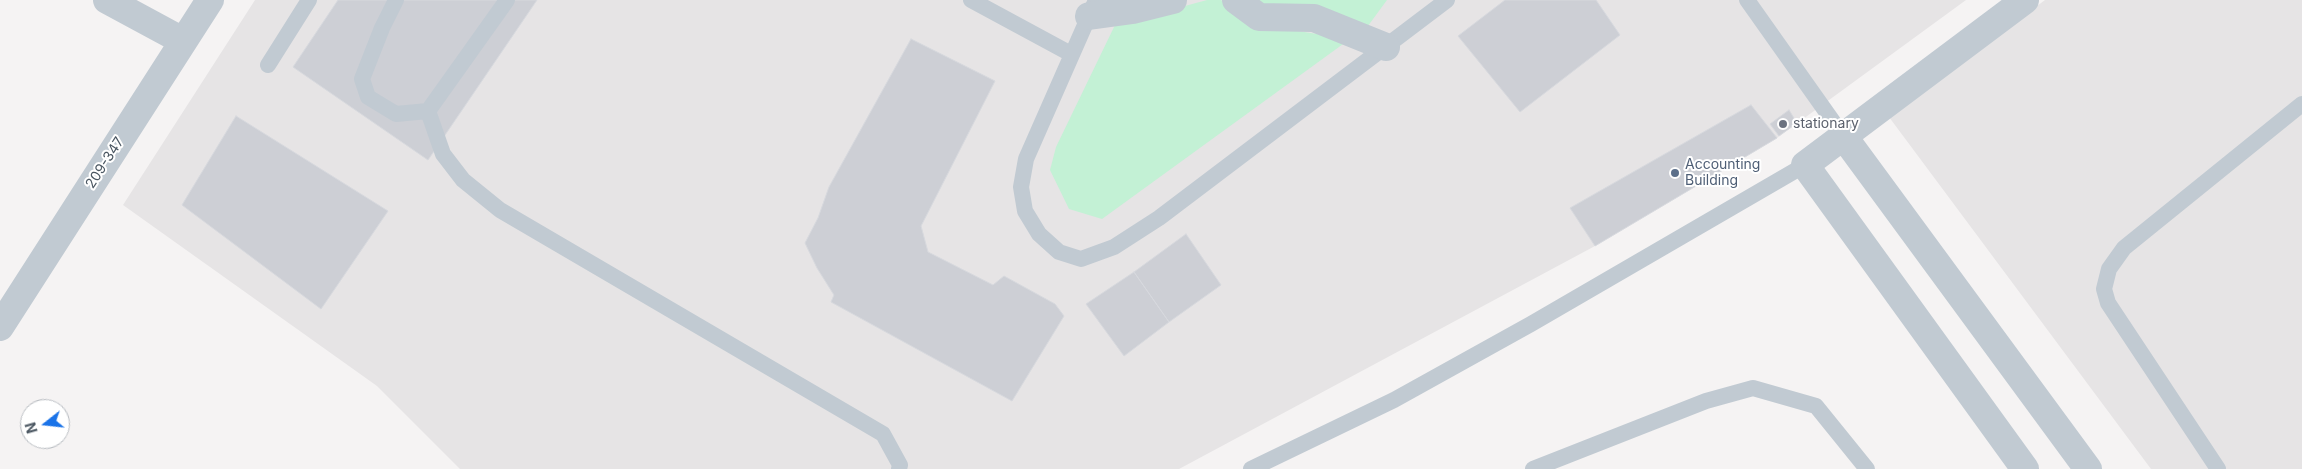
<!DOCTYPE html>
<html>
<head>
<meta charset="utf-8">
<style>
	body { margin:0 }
	#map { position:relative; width:2302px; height:469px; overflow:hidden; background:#f5f3f3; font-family:Inter,sans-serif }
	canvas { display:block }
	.north { position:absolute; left:20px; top:399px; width:50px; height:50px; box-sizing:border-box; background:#fff; border:1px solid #b7bbc0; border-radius:50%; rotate:254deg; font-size:14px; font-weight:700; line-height:20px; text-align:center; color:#4a5661 }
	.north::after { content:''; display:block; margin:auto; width:18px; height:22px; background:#1a73e8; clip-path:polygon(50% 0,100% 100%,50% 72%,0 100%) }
</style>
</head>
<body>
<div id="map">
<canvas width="2302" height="469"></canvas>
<div class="north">N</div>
</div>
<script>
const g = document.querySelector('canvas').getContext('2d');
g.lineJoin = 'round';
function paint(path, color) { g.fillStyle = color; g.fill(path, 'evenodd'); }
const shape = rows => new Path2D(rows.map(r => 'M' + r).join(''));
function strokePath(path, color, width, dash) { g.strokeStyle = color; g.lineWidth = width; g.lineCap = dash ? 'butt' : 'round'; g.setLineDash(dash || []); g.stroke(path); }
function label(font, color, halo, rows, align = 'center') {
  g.font = font + ' Inter,sans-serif'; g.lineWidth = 4; g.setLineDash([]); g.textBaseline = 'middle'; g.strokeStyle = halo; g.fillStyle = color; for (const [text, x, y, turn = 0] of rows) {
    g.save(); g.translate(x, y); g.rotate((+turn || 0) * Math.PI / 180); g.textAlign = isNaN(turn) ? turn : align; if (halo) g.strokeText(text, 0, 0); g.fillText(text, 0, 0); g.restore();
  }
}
paint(shape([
	[255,0,1966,0,1777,138,1595,246,1179,469,460,469,377,386,123,205],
	[2045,0,2302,0,2302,469,2151,469,1889,117]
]), '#e6e4e5');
paint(shape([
	[1207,0,1221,0,1252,24,1350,39,1102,219,1069,209,1050,170,1056,147,1115,25],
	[1252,0,1387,0,1365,30,1263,9]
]), '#c3f1d5');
const building = shape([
	[338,0,537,0,428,160,293,67,338,0],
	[1505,0,1596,0,1620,35,1520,112,1458,36,1505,0],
	[911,39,995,81,921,226,928,252,993,285,1004,276,1055,304,1064,316,1012,401,831,302,834,295,817,268,805,243,818,218,829,187,911,39],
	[1751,105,1777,138,1595,246,1570,208,1751,105],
	[1789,110,1797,123,1779,136,1770,124,1789,110],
	[236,116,388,211,321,309,182,205,236,116],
	[1186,234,1221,285,1169,322,1134,272,1186,234],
	[1134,272,1169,322,1124,356,1086,304,1134,272]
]);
paint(building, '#cdcfd5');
strokePath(building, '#d7d9de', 1);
strokePath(shape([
	[396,0,382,28,362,79,368,97,396,114,428,111,507,0],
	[971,0,1071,54],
	[1096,0,1026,159,1021,187,1025,211,1039,234,1059,252,1081,259,1114,247,1159,218,1447,0],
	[1747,0,1844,137],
	[268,65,309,0],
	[428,111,443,154,463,180,500,210,883,434,900,465,899,469],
	[1251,469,1394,400,1531,324,1805,165],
	[1533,469,1706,401,1753,388,1816,406,1867,469],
	[2218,469,2108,303,2104,289,2109,269,2124,248,2302,104]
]), '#c1cad2', 16);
strokePath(shape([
	[107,0,183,41],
	[1236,0,1259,17,1314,18,1386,47],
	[1089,16,1133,10,1173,0],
	[1844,137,2088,469],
	[0,327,210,0],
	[2025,469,1805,165,2025,0]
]), '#c1cad2', 28);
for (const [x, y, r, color] of [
	[1783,124,5,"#6b7280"],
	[1675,173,5,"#5c6f8a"]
]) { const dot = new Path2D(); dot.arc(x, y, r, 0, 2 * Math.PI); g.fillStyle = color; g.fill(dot); strokePath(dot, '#fff', 2); }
label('14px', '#5b616d', '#fff', [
	["stationary",1793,124]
], 'left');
label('14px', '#4a5661', '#fff', [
	["209-347",105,163,-57]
]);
label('14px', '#4e5e75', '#fff', [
	["Accounting",1685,165],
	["Building",1685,181]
], 'left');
</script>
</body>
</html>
